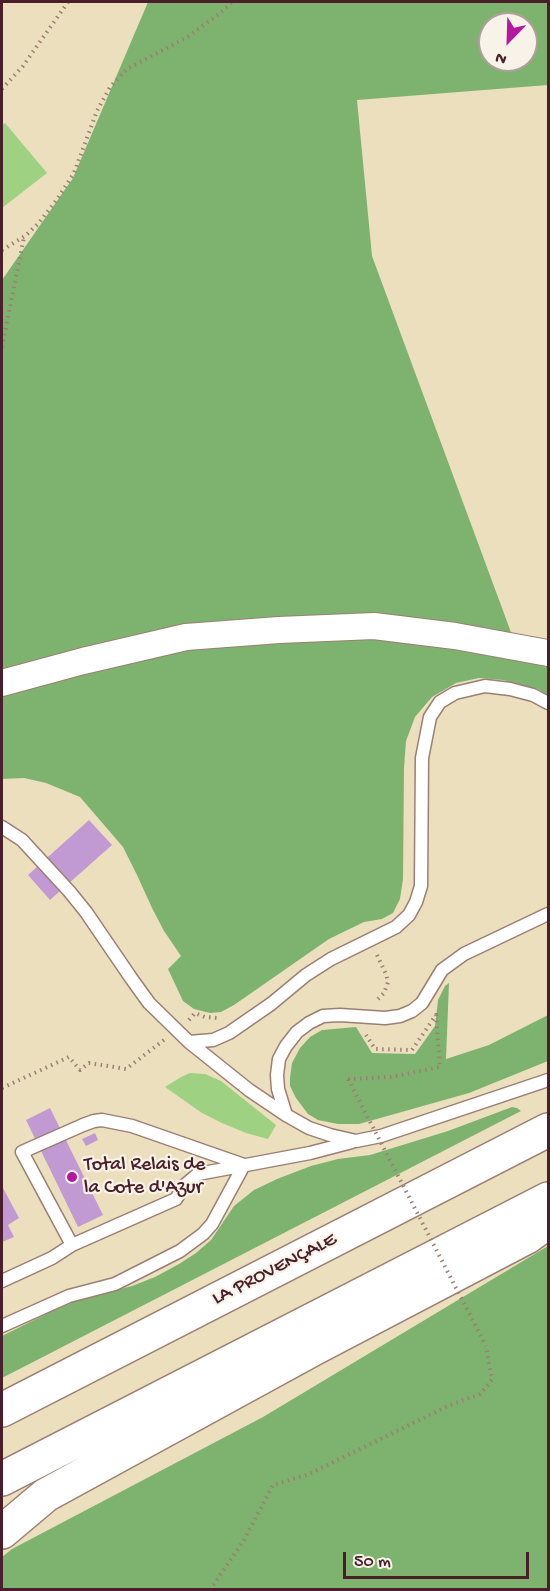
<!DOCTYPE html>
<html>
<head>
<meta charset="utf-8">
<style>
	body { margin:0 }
	#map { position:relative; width:550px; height:1591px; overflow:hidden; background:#ecdfbe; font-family:"Gochi Hand",sans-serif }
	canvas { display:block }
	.frame { position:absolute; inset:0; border:3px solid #4a1f2b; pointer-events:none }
	.north { position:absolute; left:478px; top:12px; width:60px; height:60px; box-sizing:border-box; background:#f7f3e8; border:2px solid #b29e9c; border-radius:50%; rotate:203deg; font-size:16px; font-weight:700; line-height:24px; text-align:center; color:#4a1f2b }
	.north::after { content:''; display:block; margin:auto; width:21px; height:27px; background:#b5179e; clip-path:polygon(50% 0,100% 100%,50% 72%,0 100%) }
	.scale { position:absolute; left:343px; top:1552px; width:186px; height:27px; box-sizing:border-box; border:3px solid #4a1f2b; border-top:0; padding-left:8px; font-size:18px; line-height:21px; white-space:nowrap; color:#4a1f2b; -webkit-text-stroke:4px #f7f3e8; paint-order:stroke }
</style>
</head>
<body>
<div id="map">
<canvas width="550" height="1591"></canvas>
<div class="frame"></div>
<div class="north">N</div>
<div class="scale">50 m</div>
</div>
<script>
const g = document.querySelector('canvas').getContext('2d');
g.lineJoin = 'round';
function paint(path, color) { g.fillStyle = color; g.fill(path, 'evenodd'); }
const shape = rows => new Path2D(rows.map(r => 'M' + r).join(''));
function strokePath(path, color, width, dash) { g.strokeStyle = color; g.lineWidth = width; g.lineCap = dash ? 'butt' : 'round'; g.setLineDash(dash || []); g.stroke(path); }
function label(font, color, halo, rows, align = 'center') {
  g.font = font + ' "Gochi Hand",sans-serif'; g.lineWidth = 4.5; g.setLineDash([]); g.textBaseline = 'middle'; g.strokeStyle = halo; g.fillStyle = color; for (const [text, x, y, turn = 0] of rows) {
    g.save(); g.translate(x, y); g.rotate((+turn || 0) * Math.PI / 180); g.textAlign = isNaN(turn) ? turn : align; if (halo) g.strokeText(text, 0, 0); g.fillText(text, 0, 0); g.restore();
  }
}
paint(shape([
	[5,123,47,173,2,208,2,125],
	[190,1073,205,1074,221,1081,276,1125,268,1139,246,1133,222,1123,202,1113,165,1087,181,1077]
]), '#9ed181');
paint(shape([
	[148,2,548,2,548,85,357,100,372,256,519,654,548,662,548,695,538,689,503,680,479,678,456,683,432,697,415,717,406,741,404,768,403,879,400,899,393,913,382,919,364,922,329,939,234,1005,221,1012,210,1013,194,1009,183,1001,168,969,181,956,164,931,152,908,137,875,123,847,80,797,46,783,24,778,2,779,2,280,73,178],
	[490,24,526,24,526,60,490,60],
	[449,983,446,1059,489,1045,548,1015,548,1061,469,1093,359,1124,338,1124,318,1120,308,1114,296,1098,290,1086,290,1078,292,1063,300,1048,310,1037,322,1030,356,1027,372,1053,415,1054,435,1026,438,1000,445,986],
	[512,1107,517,1108,521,1111,2,1378,2,1336,48,1313,78,1300,132,1286,155,1277,179,1264,196,1253,211,1240,234,1206,254,1190,277,1179,311,1166,338,1159,370,1155,448,1131],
	[548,1246,548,1589,2,1589,2,1557,12,1549,263,1417]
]), '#7eb36f');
paint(shape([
	[89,820,112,845,50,900,28,875],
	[50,1108,103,1215,78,1227,26,1120],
	[95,1133,98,1140,86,1146,82,1139],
	[2,1186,19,1218,8,1225,14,1237,2,1242]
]), '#c29ad3');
const lane = shape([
	[2,827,22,840,69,891,86,912,131,978,149,1003,189,1042,249,1090,286,1115,309,1128,330,1135,356,1141,381,1136,548,1080],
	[189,1042,213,1040,229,1033,271,1004,306,975,331,959,396,927,409,915,416,902,421,886,422,758,430,717,440,702,455,693,485,686,510,689,533,695,548,703],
	[286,1115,278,1089,277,1075,279,1059,286,1046,297,1032,309,1023,323,1016,340,1015,385,1018,400,1016,412,1011,422,1003,442,970,464,954,548,914],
	[72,1245,176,1199,185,1185,198,1174,310,1153,352,1142],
	[2,1281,52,1258,72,1245,22,1152,83,1125,94,1121,102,1120,132,1126,244,1165,212,1224,203,1234,180,1251,115,1284,69,1296,2,1326]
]);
const street = shape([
	[2,683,83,661,186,637,279,630,374,626,455,636,548,653]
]);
const highway = shape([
	[2,1410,548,1130],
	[2,1479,548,1199],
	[2,1532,46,1495,315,1348,527,1237,548,1222]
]);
strokePath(lane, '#9b7f74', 15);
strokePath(street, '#9b7f74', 28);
strokePath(highway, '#9b7f74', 36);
strokePath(shape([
	[2,89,23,66,68,2],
	[2,250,25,236,38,224,58,198,74,173,97,111,110,87,127,69,189,36,220,13,232,2],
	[2,347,24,237],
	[377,955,386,974,388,982,384,993,378,999],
	[189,1020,195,1013,205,1017,217,1018],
	[348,1079,391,1077,440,1067,436,1015,412,1050,375,1049,366,1035],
	[2,1088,69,1057,80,1070,89,1063,126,1069,164,1040],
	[210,1590,244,1540,273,1485,309,1474,448,1406,480,1394,492,1380,486,1346]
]), '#9b7f74', 4, [1.5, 4.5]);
strokePath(lane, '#fff', 12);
strokePath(street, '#fff', 26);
strokePath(highway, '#fff', 33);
strokePath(shape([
	[348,1079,486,1346]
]), '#9b7f74', 4, [1.5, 4.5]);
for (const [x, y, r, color] of [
	[72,1177,6,"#b5179e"]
]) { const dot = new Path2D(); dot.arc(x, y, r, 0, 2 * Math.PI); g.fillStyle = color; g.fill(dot); strokePath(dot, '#f7f3e8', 2); }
label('20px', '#4a1f2b', '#f7f3e8', [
	["Total Relais de",84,1166],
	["la Cote d'Azur",84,1189]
], 'left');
label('20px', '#4a1f2b', '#f7f3e8', [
	["LA PROVENÇALE",275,1270,-27]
]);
</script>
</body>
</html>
